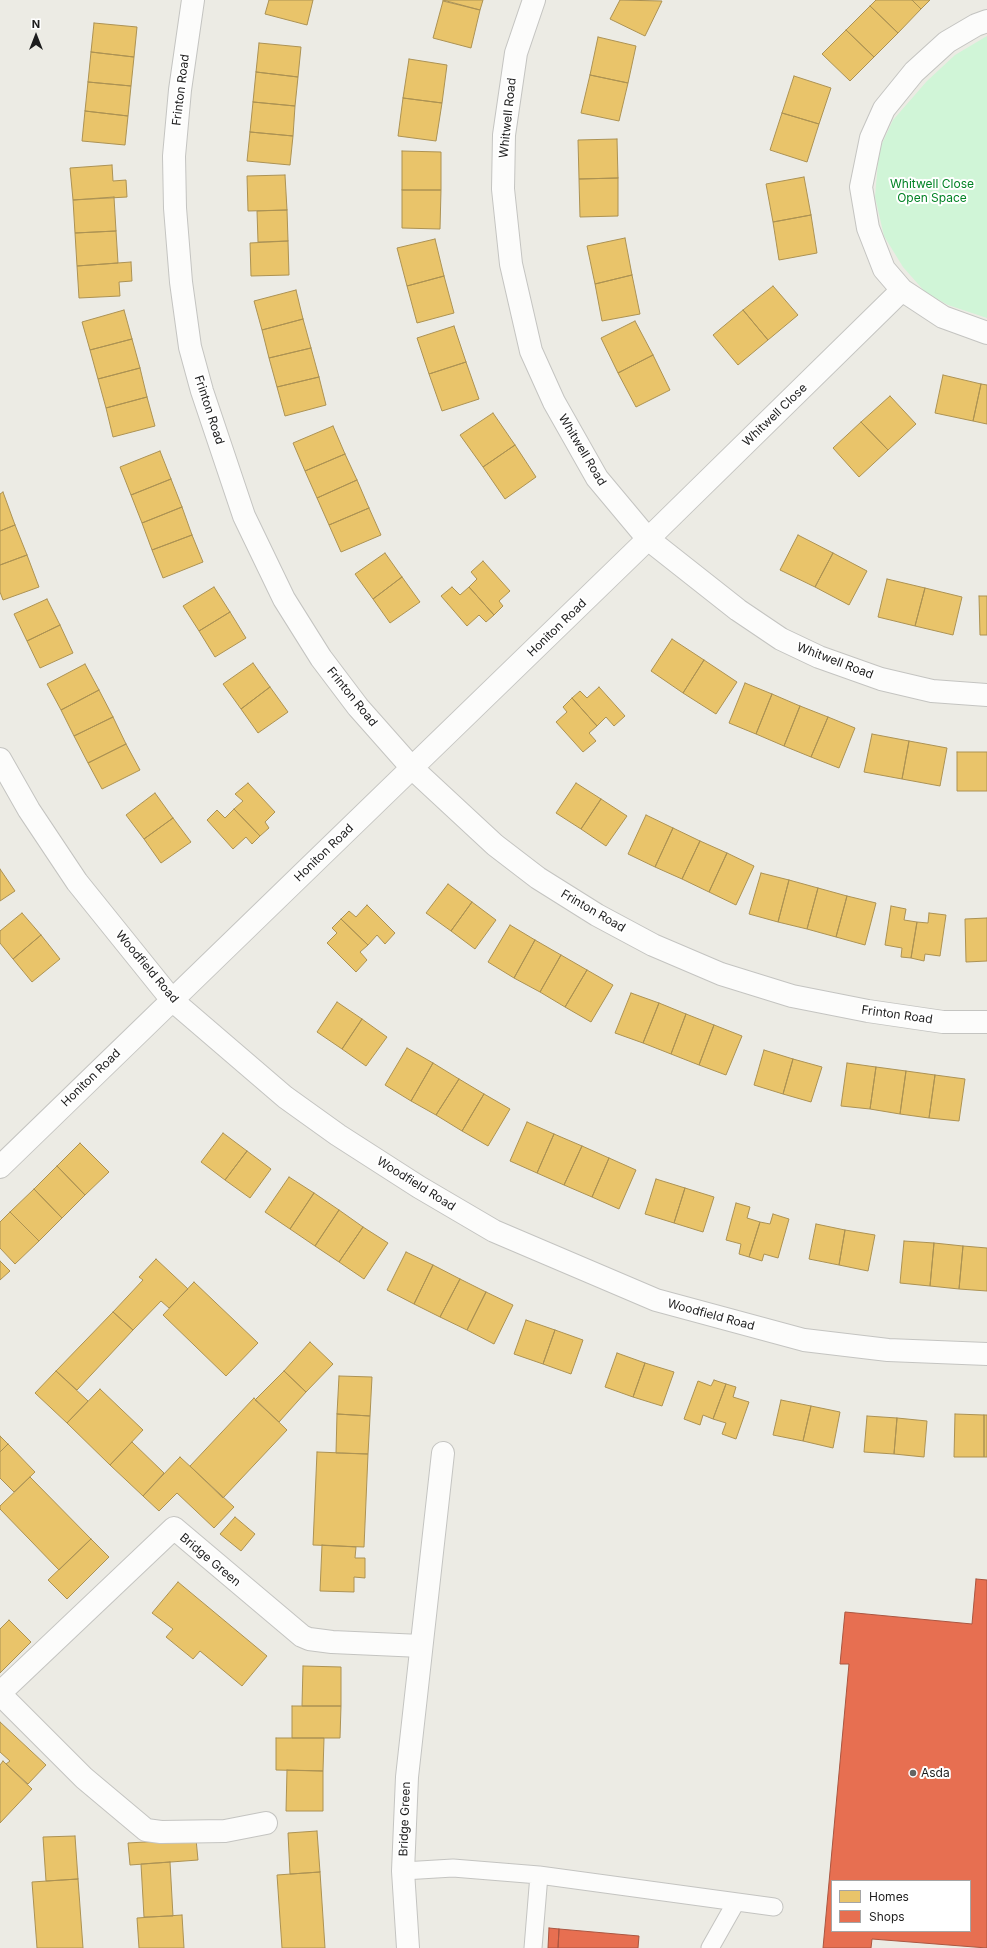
<!DOCTYPE html>
<html>
<head>
<meta charset="utf-8">
<style>
	body { margin:0 }
	#map { position:relative; width:987px; height:1948px; overflow:hidden; background:#ecebe4; font-family:Inter,sans-serif }
	canvas { display:block }
	.legend { position:absolute; left:831px; top:1880px; width:140px; height:52px; box-sizing:border-box; background:#fff; border:1px solid #a5a5a5; margin:0; padding:5px 7px; list-style:none; font-size:12px; color:#1d1d1d }
	.legend li { display:flex; align-items:center; gap:8px; height:20px }
	.legend b { width:20px; border:1px solid #a5a5a5 }
	.north { position:absolute; left:16px; top:16px; width:40px; height:40px; -webkit-text-stroke:3px #fff; paint-order:stroke; rotate:0deg; font-size:11px; font-weight:700; line-height:16px; text-align:center; color:#1d1d1d }
	.north::after { content:''; display:block; margin:auto; width:14px; height:18px; background:#1d1d1d; clip-path:polygon(50% 0,100% 100%,50% 72%,0 100%) }
</style>
</head>
<body>
<div id="map">
<canvas width="987" height="1948"></canvas>
<ul class="legend">
<li><b style="height:11px;background:#e9c46a"></b>Homes</li>
<li><b style="height:11px;background:#e76f51"></b>Shops</li>
</ul>
<div class="north">N</div>
</div>
<script>
const g = document.querySelector('canvas').getContext('2d');
g.lineJoin = 'round';
function paint(path, color) { g.fillStyle = color; g.fill(path, 'evenodd'); }
const shape = rows => new Path2D(rows.map(r => 'M' + r).join(''));
function strokePath(path, color, width, dash) { g.strokeStyle = color; g.lineWidth = width; g.lineCap = dash ? 'butt' : 'round'; g.setLineDash(dash || []); g.stroke(path); }
function label(font, color, halo, rows, align = 'center') {
  g.font = font + ' Inter,sans-serif'; g.lineWidth = 4; g.setLineDash([]); g.textBaseline = 'middle'; g.strokeStyle = halo; g.fillStyle = color; for (const [text, x, y, turn = 0] of rows) {
    g.save(); g.translate(x, y); g.rotate((+turn || 0) * Math.PI / 180); g.textAlign = isNaN(turn) ? turn : align; if (halo) g.strokeText(text, 0, 0); g.fillText(text, 0, 0); g.restore();
  }
}
paint(shape([
	[987,36,987,318,948,305,926,293,903,267,884,236,875,197,879,150,893,120,927,81,955,55]
]), '#d0f5d7');
const homes = shape([
	[269,0,313,0,307,25,265,14,269,0],
	[443,0,483,0,480,10,443,0],
	[620,0,662,1,645,36,610,19,620,0],
	[876,0,912,0,921,9,898,33,870,6,876,0],
	[912,0,930,0,921,9,912,0],
	[443,1,480,10,471,48,433,38,443,1],
	[870,6,898,33,874,57,846,30,870,6],
	[94,23,137,27,134,57,91,52,94,23],
	[846,30,874,57,850,81,822,54,846,30],
	[598,37,636,46,628,83,590,75,598,37],
	[259,43,301,47,298,77,256,72,259,43],
	[91,52,134,57,131,86,88,82,91,52],
	[409,59,447,65,442,103,403,98,409,59],
	[256,72,298,77,295,106,253,102,256,72],
	[590,75,628,83,619,121,581,113,590,75],
	[794,76,831,88,819,124,782,113,794,76],
	[88,82,131,86,128,116,85,111,88,82],
	[403,98,442,103,436,141,398,136,403,98],
	[253,102,295,106,293,136,250,132,253,102],
	[85,111,128,116,125,145,82,141,85,111],
	[782,113,819,124,807,162,770,150,782,113],
	[250,132,293,136,290,165,247,161,250,132],
	[617,139,618,178,579,179,578,140,617,139],
	[402,151,441,152,441,190,402,190,402,151],
	[112,165,113,181,126,180,127,197,73,200,70,168,112,165],
	[285,175,287,210,248,211,247,176,285,175],
	[804,177,811,215,773,222,766,184,804,177],
	[618,178,618,216,580,217,579,179,618,178],
	[402,190,441,190,440,229,402,228,402,190],
	[114,197,116,231,75,233,73,200,114,197],
	[287,210,288,241,258,242,257,211,287,210],
	[811,215,817,253,779,260,773,222,811,215],
	[116,231,118,263,77,266,75,233,116,231],
	[625,238,632,275,595,284,587,246,625,238],
	[435,239,444,276,407,286,397,248,435,239],
	[288,241,289,275,251,276,250,243,288,241],
	[131,262,132,281,119,282,120,296,79,298,77,266,131,262],
	[632,275,640,314,602,321,595,284,632,275],
	[444,276,454,313,417,323,407,286,444,276],
	[773,286,798,315,768,340,743,310,773,286],
	[296,290,303,319,262,330,254,301,296,290],
	[124,310,132,339,90,350,82,322,124,310],
	[743,310,768,340,738,365,713,335,743,310],
	[303,319,311,348,269,358,262,330,303,319],
	[635,321,653,355,618,373,601,338,635,321],
	[454,326,466,362,429,374,417,338,454,326],
	[132,339,140,368,98,379,90,350,132,339],
	[311,348,319,377,277,387,269,358,311,348],
	[653,355,670,390,636,407,618,373,653,355],
	[466,362,479,399,442,411,429,374,466,362],
	[140,368,147,397,106,408,98,379,140,368],
	[943,375,981,384,973,421,935,413,943,375],
	[319,377,326,405,285,416,277,387,319,377],
	[981,384,987,385,987,424,973,421,981,384],
	[890,396,916,424,888,450,861,422,890,396],
	[147,397,155,426,113,437,106,408,147,397],
	[493,413,515,445,483,467,460,435,493,413],
	[861,422,888,450,859,477,833,448,861,422],
	[333,426,345,454,305,471,293,443,333,426],
	[515,445,536,477,505,499,483,467,515,445],
	[160,451,171,479,131,495,120,467,160,451],
	[345,454,357,480,317,498,305,471,345,454],
	[171,479,182,507,142,523,131,495,171,479],
	[357,480,369,508,329,525,317,498,357,480],
	[3,492,15,525,0,531,0,494,3,492],
	[182,507,192,535,152,550,142,523,182,507],
	[369,508,381,535,341,552,329,525,369,508],
	[15,525,27,555,0,565,0,531,15,525],
	[192,535,203,562,163,578,152,550,192,535],
	[798,535,833,553,815,587,780,570,798,535],
	[385,553,402,577,373,599,355,574,385,553],
	[833,553,867,571,849,605,815,587,833,553],
	[27,555,39,587,3,600,0,592,0,565,27,555],
	[483,561,510,591,499,601,503,606,494,615,469,587,477,579,471,572,483,561],
	[402,577,420,602,390,623,373,599,402,577],
	[887,579,925,588,915,626,878,617,887,579],
	[214,587,230,612,199,631,183,606,214,587],
	[452,587,460,595,469,587,494,615,486,622,479,615,467,626,441,596,452,587],
	[925,588,962,597,953,635,915,626,925,588],
	[979,596,987,596,987,635,980,635,979,596],
	[47,599,60,625,27,641,14,614,47,599],
	[230,612,246,638,215,657,199,631,230,612],
	[60,625,73,653,40,668,27,641,60,625],
	[672,639,704,660,683,693,651,671,672,639],
	[704,660,737,682,716,714,683,693,704,660],
	[253,663,270,687,241,709,223,684,253,663],
	[85,664,99,690,61,710,47,684,85,664],
	[745,683,772,694,756,734,729,723,745,683],
	[270,687,288,712,258,733,241,709,270,687],
	[599,687,625,716,614,726,606,717,597,726,572,698,580,691,587,698,599,687],
	[99,690,113,717,74,736,61,710,99,690],
	[772,694,800,706,784,746,756,734,772,694],
	[572,698,597,726,589,733,596,741,583,752,556,722,567,712,563,707,572,698],
	[800,706,828,717,811,757,784,746,800,706],
	[113,717,126,744,88,763,74,736,113,717],
	[828,717,855,728,839,768,811,757,828,717],
	[872,734,909,741,902,779,864,772,872,734],
	[909,741,947,748,940,786,902,779,909,741],
	[126,744,140,770,102,789,88,763,126,744],
	[957,752,987,752,987,791,957,791,957,752],
	[248,783,275,812,265,822,269,828,260,836,234,809,243,801,235,794,248,783],
	[576,783,601,799,581,829,556,813,576,783],
	[155,793,173,818,144,839,126,815,155,793],
	[601,799,627,816,606,846,581,829,601,799],
	[234,809,260,836,252,844,246,837,233,849,207,820,217,810,225,818,234,809],
	[646,815,673,828,655,867,628,854,646,815],
	[173,818,191,842,161,863,144,839,173,818],
	[673,828,700,841,682,879,655,867,673,828],
	[700,841,727,853,709,892,682,879,700,841],
	[727,853,754,866,736,905,709,892,727,853],
	[0,869,15,891,0,901,0,869],
	[761,873,789,880,778,922,749,914,761,873],
	[789,880,818,888,807,929,778,922,789,880],
	[448,884,472,902,451,931,426,913,448,884],
	[818,888,847,896,836,937,807,929,818,888],
	[847,896,876,903,865,945,836,937,847,896],
	[472,902,496,920,475,949,451,931,472,902],
	[367,905,395,933,385,944,377,935,368,945,341,919,349,911,356,917,367,905],
	[891,906,906,909,904,920,917,922,911,958,901,957,902,948,885,945,891,906],
	[22,913,41,935,13,959,0,943,0,931,22,913],
	[929,913,946,915,940,956,925,954,924,961,911,958,917,922,928,923,929,913],
	[987,918,987,961,966,962,965,919,987,918],
	[341,919,368,945,360,952,367,960,356,972,327,943,337,933,332,928,341,919],
	[510,925,535,940,514,978,488,962,510,925],
	[41,935,60,959,32,982,13,959,41,935],
	[535,940,561,955,540,992,514,978,535,940],
	[561,955,587,970,565,1007,540,992,561,955],
	[587,970,613,985,591,1022,565,1007,587,970],
	[631,993,659,1003,643,1043,615,1033,631,993],
	[337,1002,362,1019,342,1049,317,1032,337,1002],
	[659,1003,686,1014,671,1054,643,1043,659,1003],
	[686,1014,714,1025,699,1065,671,1054,686,1014],
	[362,1019,387,1037,366,1066,342,1049,362,1019],
	[714,1025,742,1036,726,1075,699,1065,714,1025],
	[407,1048,433,1063,411,1101,385,1085,407,1048],
	[764,1050,793,1059,783,1094,754,1085,764,1050],
	[793,1059,822,1067,811,1102,783,1094,793,1059],
	[433,1063,459,1079,436,1115,411,1101,433,1063],
	[847,1063,876,1067,870,1109,841,1106,847,1063],
	[876,1067,906,1071,900,1114,870,1109,876,1067],
	[906,1071,935,1075,929,1118,900,1114,906,1071],
	[935,1075,965,1079,959,1121,929,1118,935,1075],
	[459,1079,484,1094,462,1131,436,1115,459,1079],
	[484,1094,510,1109,488,1146,462,1131,484,1094],
	[527,1122,554,1134,537,1173,510,1161,527,1122],
	[223,1133,247,1151,225,1180,201,1162,223,1133],
	[554,1134,582,1146,564,1185,537,1173,554,1134],
	[80,1143,109,1172,85,1195,57,1166,80,1143],
	[582,1146,609,1158,592,1197,564,1185,582,1146],
	[247,1151,271,1169,250,1198,225,1180,247,1151],
	[609,1158,636,1170,619,1209,592,1197,609,1158],
	[57,1166,85,1195,62,1218,34,1189,57,1166],
	[289,1177,314,1193,290,1229,265,1212,289,1177],
	[656,1179,685,1188,674,1223,645,1214,656,1179],
	[685,1188,714,1197,703,1232,674,1223,685,1188],
	[34,1189,62,1218,39,1241,10,1212,34,1189],
	[314,1193,339,1210,315,1246,290,1229,314,1193],
	[736,1203,750,1207,747,1218,760,1222,749,1257,739,1254,741,1244,726,1240,736,1203],
	[339,1210,363,1227,339,1262,315,1246,339,1210],
	[10,1212,39,1241,15,1264,0,1248,0,1222,10,1212],
	[773,1214,789,1219,778,1258,764,1254,762,1261,749,1257,760,1222,770,1224,773,1214],
	[816,1224,845,1230,839,1265,809,1259,816,1224],
	[363,1227,388,1243,364,1279,339,1262,363,1227],
	[845,1230,875,1235,868,1271,839,1265,845,1230],
	[904,1241,934,1243,930,1286,900,1283,904,1241],
	[934,1243,963,1246,959,1289,930,1286,934,1243],
	[963,1246,987,1248,987,1291,959,1289,963,1246],
	[406,1252,433,1265,414,1304,387,1290,406,1252],
	[156,1259,188,1289,169,1308,161,1301,133,1330,113,1312,143,1280,139,1277,156,1259],
	[0,1261,10,1271,0,1280,0,1261],
	[433,1265,460,1279,440,1317,414,1304,433,1265],
	[460,1279,486,1292,467,1330,440,1317,460,1279],
	[194,1282,258,1343,226,1376,163,1315,194,1282],
	[486,1292,513,1305,494,1344,467,1330,486,1292],
	[113,1312,133,1330,77,1390,56,1371,113,1312],
	[526,1320,555,1330,543,1364,514,1354,526,1320],
	[555,1330,583,1340,571,1374,543,1364,555,1330],
	[310,1342,333,1364,306,1392,284,1371,310,1342],
	[617,1353,645,1363,633,1397,605,1387,617,1353],
	[645,1363,674,1372,662,1406,633,1397,645,1363],
	[56,1371,88,1401,67,1423,35,1393,56,1371],
	[284,1371,306,1392,279,1422,255,1400,284,1371],
	[339,1376,372,1377,370,1416,337,1414,339,1376],
	[714,1380,726,1384,713,1419,703,1415,700,1425,684,1419,698,1381,711,1386,714,1380],
	[726,1384,736,1387,733,1397,749,1402,736,1439,722,1434,726,1423,713,1419,726,1384],
	[100,1389,143,1430,110,1465,67,1423,100,1389],
	[254,1398,287,1430,223,1498,190,1466,254,1398],
	[781,1400,811,1406,803,1441,773,1435,781,1400],
	[811,1406,840,1412,833,1448,803,1441,811,1406],
	[337,1414,370,1416,368,1454,336,1453,337,1414],
	[955,1414,984,1415,984,1457,954,1457,955,1414],
	[984,1415,987,1415,987,1457,984,1457,984,1415],
	[867,1416,897,1418,894,1454,864,1452,867,1416],
	[897,1418,927,1421,924,1457,894,1454,897,1418],
	[0,1436,8,1444,0,1452,0,1436],
	[132,1442,164,1473,143,1496,110,1465,132,1442],
	[8,1444,35,1472,14,1492,0,1478,0,1452,8,1444],
	[317,1452,368,1454,364,1547,313,1545,317,1452],
	[180,1457,234,1507,214,1528,177,1493,159,1511,143,1496,180,1457],
	[30,1477,91,1539,59,1570,0,1509,0,1506,30,1477],
	[235,1517,255,1534,241,1551,220,1534,235,1517],
	[91,1539,109,1557,67,1599,48,1580,91,1539],
	[322,1545,356,1547,355,1558,365,1558,365,1578,354,1577,354,1592,320,1591,322,1545],
	[178,1582,267,1656,242,1686,200,1651,193,1659,166,1637,173,1629,152,1613,178,1582],
	[9,1620,31,1642,0,1673,0,1629,9,1620],
	[303,1666,341,1667,341,1706,302,1706,303,1666],
	[292,1706,341,1706,340,1738,292,1738,292,1706],
	[0,1722,46,1765,28,1784,6,1764,10,1761,0,1752,0,1722],
	[276,1738,324,1738,323,1771,276,1770,276,1738],
	[3,1761,32,1789,0,1823,0,1765,3,1761],
	[287,1770,323,1771,323,1811,286,1811,287,1770],
	[317,1831,320,1872,290,1874,288,1833,317,1831],
	[75,1836,78,1879,46,1881,43,1837,75,1836],
	[196,1839,198,1860,130,1865,128,1843,196,1839],
	[170,1862,173,1916,144,1917,141,1864,170,1862],
	[320,1872,325,1948,282,1948,277,1875,320,1872],
	[78,1879,83,1948,37,1948,32,1882,78,1879],
	[182,1915,184,1948,139,1948,137,1918,182,1915]
]);
paint(homes, '#e9c46a');
strokePath(homes, '#ac9253', 1);
const shops = shape([
	[976,1579,987,1580,987,1948,872,1939,871,1948,823,1948,849,1664,840,1664,845,1612,972,1624,976,1579],
	[832,1881,970,1881,970,1931,832,1931,832,1881],
	[549,1928,559,1929,558,1948,548,1948,549,1928],
	[559,1929,639,1936,638,1948,558,1948,559,1929]
]);
paint(shops, '#e76f51');
strokePath(shops, '#aa5641', 1);
const service = shape([
	[403,1871,453,1868,539,1875,774,1907],
	[533,1948,539,1875],
	[710,1948,736,1902]
]);
const minor = shape([
	[193,0,180,90,174,156,175,208,181,282,190,347,202,391,244,516,284,599,321,658,358,707,412,768,495,845,538,878,597,915,653,945,721,974,792,996,868,1011,943,1022,987,1022],
	[534,0,516,53,504,135,503,189,511,264,531,351,554,402,597,478,648,539,738,610,781,639,819,657,881,679,932,691,987,695],
	[987,21,976,25,947,42,914,72,884,109,871,138,861,187,868,228,884,269,902,290,943,317,987,333],
	[0,759,29,810,77,882,172,1000,285,1097,338,1135,419,1187,494,1231,656,1300,804,1340,888,1350,987,1354],
	[0,1167,648,539,902,290],
	[0,1693,174,1528,302,1636,309,1639,332,1642,421,1646],
	[0,1694,84,1778,146,1830,161,1832,225,1831,266,1823],
	[408,1948,403,1871,407,1777,443,1453]
]);
strokePath(service, '#c4c4c1', 19);
strokePath(minor, '#c4c4c1', 24);
strokePath(service, '#fcfcfb', 17);
strokePath(minor, '#fcfcfb', 22);
for (const [x, y, r, color] of [
	[913,1773,4,"#656563"]
]) { const dot = new Path2D(); dot.arc(x, y, r, 0, 2 * Math.PI); g.fillStyle = color; g.fill(dot); strokePath(dot, '#fff', 1.5); }
label('12px', '#1d1d1d', '#fff', [
	["Frinton Road",181,90,-83],
	["Whitwell Road",508,118,-84],
	["Frinton Road",209,410,72],
	["Whitwell Close",775,415,-44],
	["Whitwell Road",582,450,59],
	["Honiton Road",557,628,-44],
	["Whitwell Road",835,661,21],
	["Frinton Road",352,697,51],
	["Honiton Road",324,853,-44],
	["Frinton Road",593,911,30],
	["Woodfield Road",147,967,50],
	["Frinton Road",897,1015,8],
	["Honiton Road",91,1078,-44],
	["Woodfield Road",416,1184,32],
	["Woodfield Road",711,1315,15],
	["Bridge Green",210,1560,40],
	["Bridge Green",405,1819,-88]
]);
label('12px', '#028325', '#fff', [
	["Whitwell Close",932,184],
	["Open Space",932,198]
]);
label('12px', '#1d1d1d', '#fff', [
	["Asda",921,1773]
], 'left');
</script>
</body>
</html>
